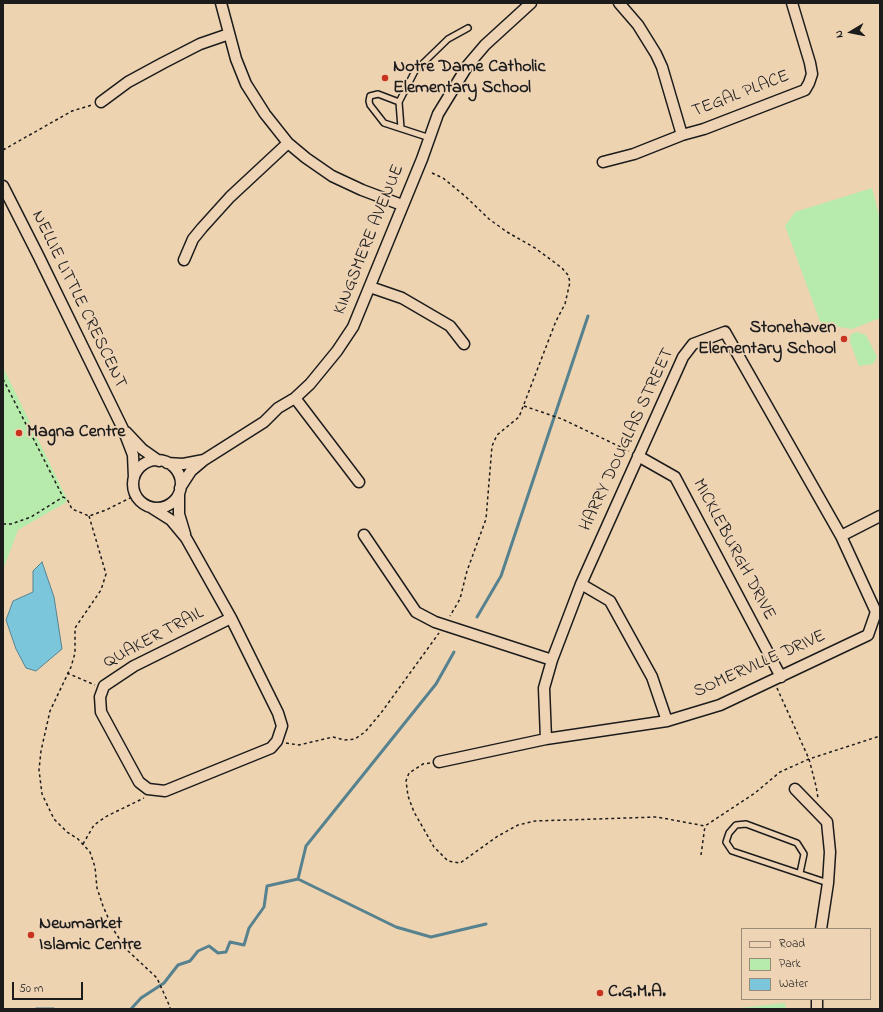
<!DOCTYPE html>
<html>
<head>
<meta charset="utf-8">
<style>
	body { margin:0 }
	#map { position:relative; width:883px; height:1012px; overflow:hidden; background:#eed3b1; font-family:"Indie Flower",sans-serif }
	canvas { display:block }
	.frame { position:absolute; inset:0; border:4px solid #1c1c1c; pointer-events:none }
	.legend { position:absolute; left:741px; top:928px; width:130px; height:72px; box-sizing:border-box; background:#eed4b5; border:1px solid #9a8a78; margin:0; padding:5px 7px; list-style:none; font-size:12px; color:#1c1c1c }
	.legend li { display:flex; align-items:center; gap:8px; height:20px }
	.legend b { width:20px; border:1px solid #9a8a78 }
	.north { position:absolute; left:831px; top:12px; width:40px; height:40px; -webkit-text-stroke:3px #eed4b5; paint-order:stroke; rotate:260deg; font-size:11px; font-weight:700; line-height:16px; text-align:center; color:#1c1c1c }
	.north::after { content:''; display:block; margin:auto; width:14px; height:18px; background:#1c1c1c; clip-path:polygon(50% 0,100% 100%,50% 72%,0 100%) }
	.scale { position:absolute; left:12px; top:982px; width:71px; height:18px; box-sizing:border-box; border:2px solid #1c1c1c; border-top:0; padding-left:5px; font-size:12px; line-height:14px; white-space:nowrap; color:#1c1c1c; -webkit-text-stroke:3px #eed4b5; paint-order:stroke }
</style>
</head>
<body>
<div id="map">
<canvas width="883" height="1012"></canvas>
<div class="frame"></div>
<ul class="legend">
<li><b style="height:5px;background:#eed4b5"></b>Road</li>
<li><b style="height:11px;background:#b7ebac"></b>Park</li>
<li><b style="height:11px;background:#7cc6dc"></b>Water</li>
</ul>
<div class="north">N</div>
<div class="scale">50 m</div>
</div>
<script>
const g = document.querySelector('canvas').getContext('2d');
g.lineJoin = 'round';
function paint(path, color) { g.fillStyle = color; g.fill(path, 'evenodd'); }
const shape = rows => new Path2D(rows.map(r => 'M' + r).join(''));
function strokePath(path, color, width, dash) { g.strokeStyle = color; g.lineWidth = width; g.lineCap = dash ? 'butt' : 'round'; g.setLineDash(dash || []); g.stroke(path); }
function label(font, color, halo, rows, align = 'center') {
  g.font = font + ' "Indie Flower",sans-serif'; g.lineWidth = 3.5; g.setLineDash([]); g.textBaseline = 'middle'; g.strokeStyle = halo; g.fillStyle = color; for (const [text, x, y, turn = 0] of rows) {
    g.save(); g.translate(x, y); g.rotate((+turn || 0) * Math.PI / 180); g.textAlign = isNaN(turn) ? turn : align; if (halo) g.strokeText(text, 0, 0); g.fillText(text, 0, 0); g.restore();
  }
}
paint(shape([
	[872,188,880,219,880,318,852,329,821,324,785,226,795,212],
	[857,332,866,335,877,357,873,364,859,366,850,342,851,334],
	[3,367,67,499,65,503,18,530,3,570],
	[785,1003,786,1009,731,1009]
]), '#b7ebac');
const water = shape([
	[42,562,54,597,62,649,36,671,26,668,16,649,6,620,13,601,33,592,33,571,42,562]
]);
paint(water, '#7cc6dc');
strokePath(water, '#56828f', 1);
strokePath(shape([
	[477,617,501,576,588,316],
	[298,879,306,846,436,684,454,652],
	[36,1009,54,1009],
	[131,1009,141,998,164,983,178,965,190,961,198,951,209,946,218,953,226,952,230,942,244,945,249,928,264,907,267,886,298,879,396,927,431,937,486,924]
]), '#56828f', 3);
const service = shape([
	[399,102,378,94,370,96,369,101,370,105,384,123,430,138],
	[401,128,399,102,415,71,448,39,468,28],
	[800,873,804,854,797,843,746,824,736,825,729,833,726,842,732,851,828,883]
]);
const minor = shape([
	[221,3,236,59,246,84,265,114,288,143,306,158,332,176,362,190,402,205],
	[619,3,638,25,656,54,662,67,682,135],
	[101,102,128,82,163,63,200,44,229,34],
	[603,162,634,154,682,135,704,129,805,90,809,83,812,74,810,63,792,3],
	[3,186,38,255,123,429,133,455,134,478],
	[184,260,193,239,202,228,230,197,288,143],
	[370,287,402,298,450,326,464,344],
	[295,398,359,482],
	[126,432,142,449,159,461],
	[638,456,675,477,781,677],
	'133 484a24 24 0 1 1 48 0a24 24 0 1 1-48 0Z',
	[167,463,183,464,204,460],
	[180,488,191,471,204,460,264,422,278,408,295,398,310,384,337,351,353,327,422,159,438,114,468,65,485,45,531,3],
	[179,494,179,514,185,534],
	[152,508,171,520,186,538,231,618,278,713,282,726,277,741,271,748,165,791,148,789,139,782,101,712,100,697,104,686,134,666,231,618],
	[364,535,416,612,435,622,552,660],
	[841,536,880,516],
	[581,584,610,601,652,677,667,721],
	[439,762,546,739,667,721,720,705,868,635,876,612,841,536,725,332,693,344,683,357,581,584,552,660,544,688,546,739],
	[795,789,827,822,830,852,828,883,821,929],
	[817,999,817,1009]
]);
strokePath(service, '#1c1c1c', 8);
strokePath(minor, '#1c1c1c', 13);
strokePath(shape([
	[3,150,72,111,92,105],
	[432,173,443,178,465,196,489,219,507,232,535,248,562,268,568,275,570,282,565,304,556,321,519,417,497,435,492,446,486,519,467,571,460,599,450,616],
	[3,379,63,497,67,499,72,509,89,516,106,510,136,495],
	[524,406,562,419,629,451],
	[89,516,106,574,101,590,75,628,75,653,71,667,50,711,41,751,39,770,42,794,54,819,67,832,78,839,90,852,95,867,97,888,103,906,113,929,126,949,157,978,170,1007,170,1009],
	[3,524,11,524,31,517,63,497],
	[67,673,95,685],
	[777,688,809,759,816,786,818,798],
	[286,743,299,745,333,737,344,740,355,739,365,732,381,713,439,633],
	[430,763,423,764,409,773,406,781,408,796,414,812,434,847,448,861,460,863,498,836,518,825,535,821,657,817,705,826,755,793,780,772,809,759,880,736],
	[83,844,94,825,107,816,144,798],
	[701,855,705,826]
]), '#1c1c1c', 1.5, [3, 3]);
strokePath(service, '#eed4b5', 5);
strokePath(minor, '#eed4b5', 10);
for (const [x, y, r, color] of [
	[385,78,4,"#c8321e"],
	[844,339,4,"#c8321e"],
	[19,433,4,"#c8321e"],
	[31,935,4,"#c8321e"],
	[600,993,4,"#c8321e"]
]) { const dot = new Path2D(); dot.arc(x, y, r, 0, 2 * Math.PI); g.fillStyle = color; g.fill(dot); strokePath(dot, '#eed4b5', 1.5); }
label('bold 18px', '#1c1c1c', '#eed4b5', [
	["Notre Dame Catholic",393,68],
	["Elementary School",393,89],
	["Stonehaven",836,329,"right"],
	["Elementary School",836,350,"right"],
	["Magna Centre",27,433],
	["Newmarket",39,925],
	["Islamic Centre",39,946],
	["C.G.M.A.",608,993]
], 'left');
label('18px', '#1c1c1c', '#eed4b5', [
	["TEGAL PLACE",741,95,-21],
	["KINGSMERE AVENUE",370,240,-68],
	["NELLIE LITTLE CRESCENT",78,300,64],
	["HARRY DOUGLAS STREET",628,440,-65],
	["MICKLEBURGH DRIVE",733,550,62],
	["QUAKER TRAIL",154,639,-28],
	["SOMERVILLE DRIVE",760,665,-24]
]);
</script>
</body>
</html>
